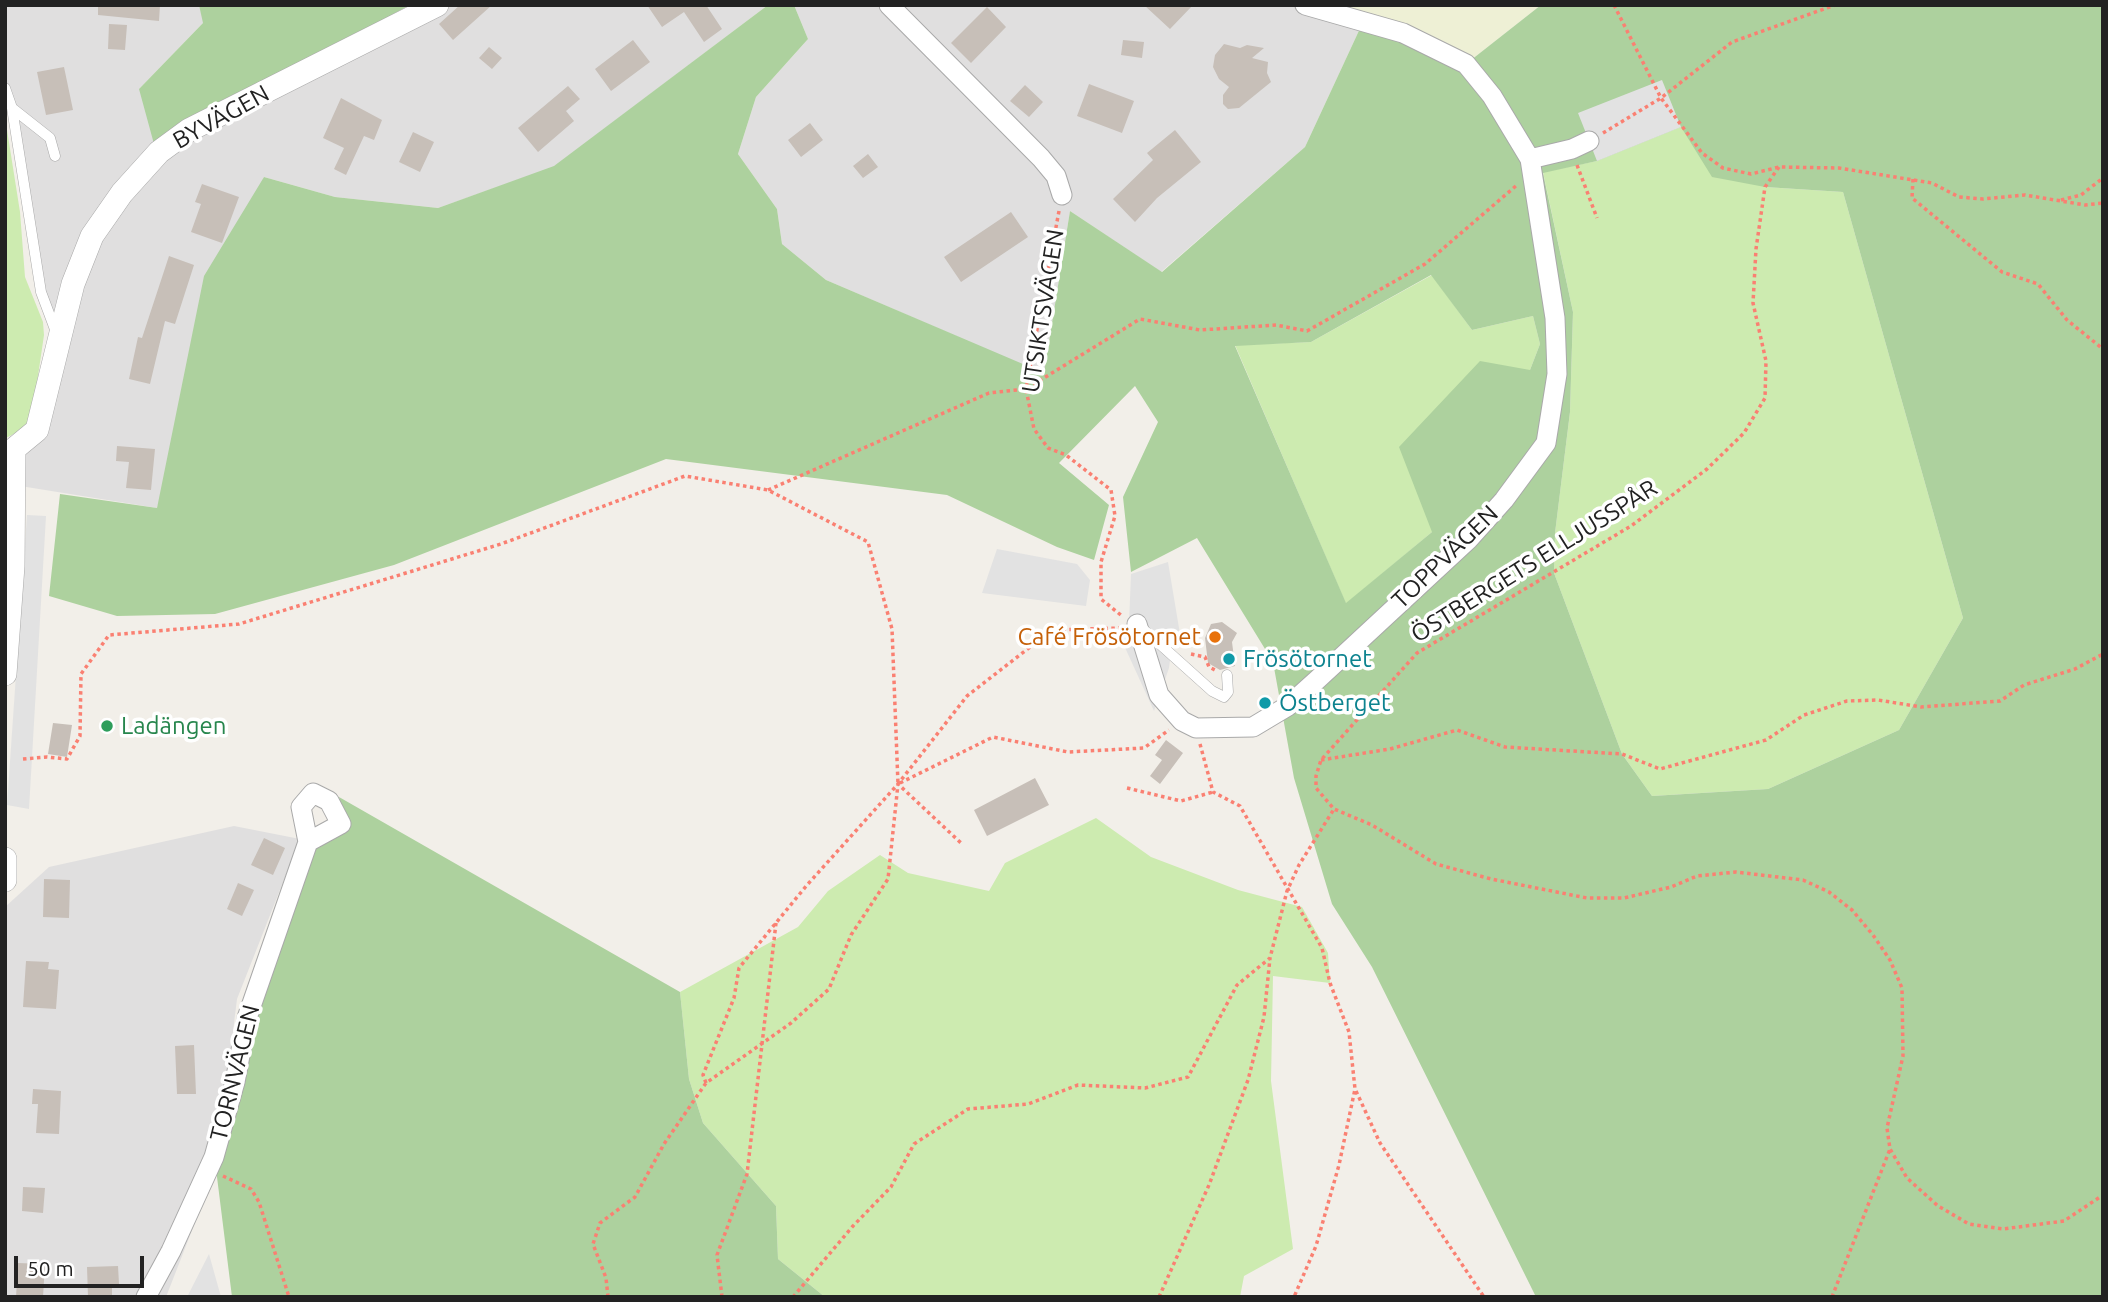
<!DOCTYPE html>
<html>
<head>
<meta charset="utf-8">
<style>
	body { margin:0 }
	#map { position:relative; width:2108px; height:1302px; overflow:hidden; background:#f2efe9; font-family:Ubuntu,sans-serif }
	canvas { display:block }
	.frame { position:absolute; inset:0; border:7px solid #222; pointer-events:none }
	.scale { position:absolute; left:14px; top:1256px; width:130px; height:32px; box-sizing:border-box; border:4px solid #222; border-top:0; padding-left:9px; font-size:21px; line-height:24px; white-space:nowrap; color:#222; -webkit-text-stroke:5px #fff; paint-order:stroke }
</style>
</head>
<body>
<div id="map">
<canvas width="2108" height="1302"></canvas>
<div class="frame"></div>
<div class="scale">50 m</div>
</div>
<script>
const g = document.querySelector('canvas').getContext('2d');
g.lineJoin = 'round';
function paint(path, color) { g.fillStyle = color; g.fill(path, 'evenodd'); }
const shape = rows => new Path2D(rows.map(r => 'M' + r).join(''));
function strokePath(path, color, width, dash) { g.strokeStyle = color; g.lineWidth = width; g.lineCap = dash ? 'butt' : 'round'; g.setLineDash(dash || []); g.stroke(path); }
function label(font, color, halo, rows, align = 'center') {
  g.font = font + ' Ubuntu,sans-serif'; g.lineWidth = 7; g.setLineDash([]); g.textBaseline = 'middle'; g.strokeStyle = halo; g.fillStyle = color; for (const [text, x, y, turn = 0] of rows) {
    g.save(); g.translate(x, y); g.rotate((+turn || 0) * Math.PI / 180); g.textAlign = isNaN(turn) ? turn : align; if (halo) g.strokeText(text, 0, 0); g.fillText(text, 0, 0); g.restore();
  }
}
paint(shape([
	[5,5,199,5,204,22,139,89,437,5,768,5,554,167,438,208,335,197,264,177,157,508,14,485,58,336,41,292,5,88],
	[794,5,1305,5,1363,22,1305,147,1161,272,1070,211,1044,374,826,280,782,244,777,209,738,154,756,97,808,39],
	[234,826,300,839,237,999,216,1169,166,1297,5,1297,5,907,49,867]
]), '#e0dfdf');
paint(shape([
	[1306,5,1541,5,1466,64]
]), '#eef0d5');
paint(shape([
	[5,117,20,212,25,277,43,322,44,335,32,417,25,428,6,438],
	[1681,127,1765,187,1843,192,1963,618,1899,730,1768,789,1652,796,1622,754,1554,573,1555,533,1570,412,1573,312,1543,172,1597,161],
	[1432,275,1472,330,1533,316,1540,344,1530,370,1432,532,1346,604,1235,345,1311,342],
	[1096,818,1151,857,1238,890,1302,907,1328,953,1330,983,1273,976,1271,1081,1293,1249,1244,1276,1240,1297,825,1297,778,1259,776,1206,703,1123,689,1079,680,992,798,927,828,891,880,855,908,873,989,891,1005,863]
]), '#cdebb0');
paint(shape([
	[199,5,410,5,154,144,139,89,203,23],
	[768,5,794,5,808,39,756,97,738,154,777,209,782,244,826,280,1044,373,1070,211,1162,272,1305,147,1363,22,1466,64,1541,5,2103,5,2103,1297,1536,1297,1372,967,1332,904,1294,778,1273,662,1197,538,1131,572,1123,497,1158,422,1135,386,1059,463,1109,505,1094,560,1057,547,947,495,666,459,394,565,215,614,117,616,49,596,60,494,157,508,204,276,264,177,335,197,438,208,554,166],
	[1681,127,1712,177,1765,187,1843,192,1963,618,1899,730,1768,789,1652,796,1622,754,1554,573,1555,533,1570,412,1573,312,1543,173,1597,161],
	[1431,275,1472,330,1533,316,1540,344,1530,370,1480,361,1399,447,1432,532,1346,603,1235,346,1311,342],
	[339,797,680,992,689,1079,703,1123,776,1206,778,1259,825,1297,232,1297,216,1169,251,1021,313,847,344,828]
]), '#add19e');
paint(shape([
	[1662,80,1681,127,1597,161,1578,113],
	[27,515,46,516,29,809,7,805],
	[997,549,1077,564,1090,580,1086,606,982,593],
	[1168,562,1181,640,1172,645,1169,668,1154,711,1122,641,1129,624,1131,574],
	[209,1254,221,1297,187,1297]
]), '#e2e2e2');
paint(shape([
	[98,5,160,5,159,21,98,15],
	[460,5,492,5,453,40,439,24],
	[647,5,706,5,722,29,704,42,684,12,662,27],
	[1144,5,1193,5,1170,29],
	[987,7,1006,27,971,63,951,43],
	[109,24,127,25,125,50,108,49],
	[633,40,650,62,611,91,595,69],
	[1123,40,1144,42,1142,58,1121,55],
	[1224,44,1240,48,1247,45,1264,48,1252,58,1268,62,1267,73,1271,82,1239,108,1228,109,1223,104,1223,95,1229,87,1219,79,1213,67,1215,55],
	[489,47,502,58,492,69,479,58],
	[64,67,73,110,46,115,37,72],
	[1089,84,1134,101,1122,133,1077,116],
	[1025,85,1043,102,1029,117,1010,101],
	[568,86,580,99,566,111,574,121,538,152,518,128],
	[341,98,382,120,374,140,364,136,346,175,334,169,344,148,323,138],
	[810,123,823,140,801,157,788,140],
	[1175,130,1201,162,1157,198,1135,222,1113,199,1153,160,1147,153],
	[413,132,434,142,420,172,399,162],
	[868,154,878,167,863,178,853,166],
	[202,184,239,197,222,243,191,232,201,204,195,202],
	[1011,212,1028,237,961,282,944,257],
	[169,256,194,265,175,324,165,321,150,384,129,379,138,337,142,338],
	[117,446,155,449,151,490,126,488,129,462,116,461],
	[1222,622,1237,633,1232,642,1235,666,1220,670,1208,663,1205,638,1211,624],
	[53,723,72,725,67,757,48,754],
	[1166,740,1183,753,1160,784,1150,776,1162,760,1155,755],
	[1035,778,1049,805,987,836,974,810],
	[264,838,285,848,273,875,251,865],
	[44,879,70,880,69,918,43,917],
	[238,883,254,890,242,916,227,909],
	[26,961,49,962,48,969,59,970,56,1009,23,1007],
	[194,1045,196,1094,177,1094,175,1046],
	[33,1089,61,1091,59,1134,36,1133,38,1104,32,1104],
	[23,1187,45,1188,43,1213,22,1211],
	[18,1263,45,1264,43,1297,16,1297],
	[118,1266,119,1284,112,1284,112,1297,88,1297,87,1267]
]), '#c7bfb8');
const service = shape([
	[5,88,12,108,41,292,56,332],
	[12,108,50,138,55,156],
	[1143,629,1212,691,1224,697,1228,692,1227,675]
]);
const minor = shape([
	[889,5,1041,158,1056,176,1062,195],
	[1305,5,1403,33,1466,64,1492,96,1530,159,1572,149,1589,141],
	[1137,624,1159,695,1182,721,1196,728,1253,727,1288,706,1318,679,1469,539,1504,500,1546,443,1557,374,1555,318,1530,159],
	[146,1297,171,1251,214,1157,235,1082,247,1018,308,842,301,807,313,793,329,801,341,824,308,842]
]);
const tertiary = shape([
	[5,674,13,566,14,449,37,430,73,284,92,236,122,193,159,152,189,130,437,5],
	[5,859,5,880]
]);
strokePath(service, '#a9a9a9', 11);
strokePath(minor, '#a9a9a9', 21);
strokePath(tertiary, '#a9a9a9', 24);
strokePath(shape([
	[1614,5,1661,98,1702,153,1723,168,1751,174,1779,167,1839,168,1932,183,1959,197,1983,199,2025,195,2085,205,2103,203],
	[1603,133,1661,98,1732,42,1835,5],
	[1577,165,1597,218],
	[1779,167,1765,187,1756,249,1753,303,1766,361,1765,398,1744,433,1707,469,1631,526,1417,653,1321,760,1316,776,1316,788,1334,809,1372,825,1436,864,1491,879,1587,898,1624,898,1671,887,1697,876,1736,872,1803,880,1829,892,1852,910,1873,935,1890,960,1902,988,1903,1056,1887,1128,1890,1149,1907,1178,1938,1206,1969,1224,2003,1229,2064,1221,2103,1195],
	[1913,179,1912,198,2002,272,2038,284,2067,320,2103,349],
	[2061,200,2081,195,2103,178],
	[1059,211,1026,389,1034,429,1048,448,1066,455,1111,490,1115,516,1101,562,1101,599,1122,616],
	[768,490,989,393,1026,389,1140,319,1200,330,1276,325,1307,331,1425,264,1517,185],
	[1191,654,1205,657,1209,667,1217,671],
	[1200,744,1213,792,1240,806,1322,948,1330,983,1349,1032,1355,1089,1339,1165,1316,1246,1294,1297],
	[23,759,47,757,67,759,80,736,81,674,109,635,239,624,501,544,685,476,768,490,868,542,892,629,898,784],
	[1321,760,1390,749,1457,730,1505,747,1622,754,1660,769,1766,740,1804,715,1847,701,1878,700,1921,707,2000,701,2024,685,2075,669,2103,654],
	[900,783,993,737,1068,752,1144,748,1169,730],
	[1127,788,1181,801,1213,792],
	[706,1083,703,1075,734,998,739,968,807,885,898,784,967,696,1052,630,1119,628],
	[1356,1091,1380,1143,1484,1297],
	[223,1176,251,1189,259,1202,289,1297],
	[608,1297,606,1278,593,1244,600,1223,635,1197,664,1144,706,1083,791,1023,829,989,851,935,888,879,898,784,961,843],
	[722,1297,717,1255,747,1174,776,923],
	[793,1297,853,1226,891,1187,914,1144,968,1109,1028,1104,1078,1085,1145,1088,1188,1077,1237,985,1270,958,1287,891,1299,865,1334,809],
	[1159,1297,1209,1185,1248,1080,1264,1017,1270,958],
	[1832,1297,1890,1149]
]), '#fa8072', 3.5, [3.5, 3.5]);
strokePath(service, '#fff', 10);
strokePath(minor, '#fff', 19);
strokePath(tertiary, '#fff', 23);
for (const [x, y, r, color] of [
	[1215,637,7,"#e8710a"],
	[1229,659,7,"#0f9aa8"],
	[1265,703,7,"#0f9aa8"],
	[107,726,7,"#2e9e5b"]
]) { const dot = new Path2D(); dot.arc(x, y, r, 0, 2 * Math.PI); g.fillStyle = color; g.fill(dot); strokePath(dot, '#fff', 2.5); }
label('24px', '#222', '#fff', [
	["BYVÄGEN",221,117,-29],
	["UTSIKTSVÄGEN",1043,311,-81],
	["TOPPVÄGEN",1445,557,-44],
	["ÖSTBERGETS ELLJUSSPÅR",1534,561,-32],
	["TORNVÄGEN",235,1073,-76]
]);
label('24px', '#c56008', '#fff', [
	["Café Frösötornet",1201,637]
], 'right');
label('24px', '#0d838f', '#fff', [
	["Frösötornet",1243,659],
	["Östberget",1279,703]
], 'left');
label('24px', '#27864d', '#fff', [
	["Ladängen",121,726]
], 'left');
</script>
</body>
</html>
